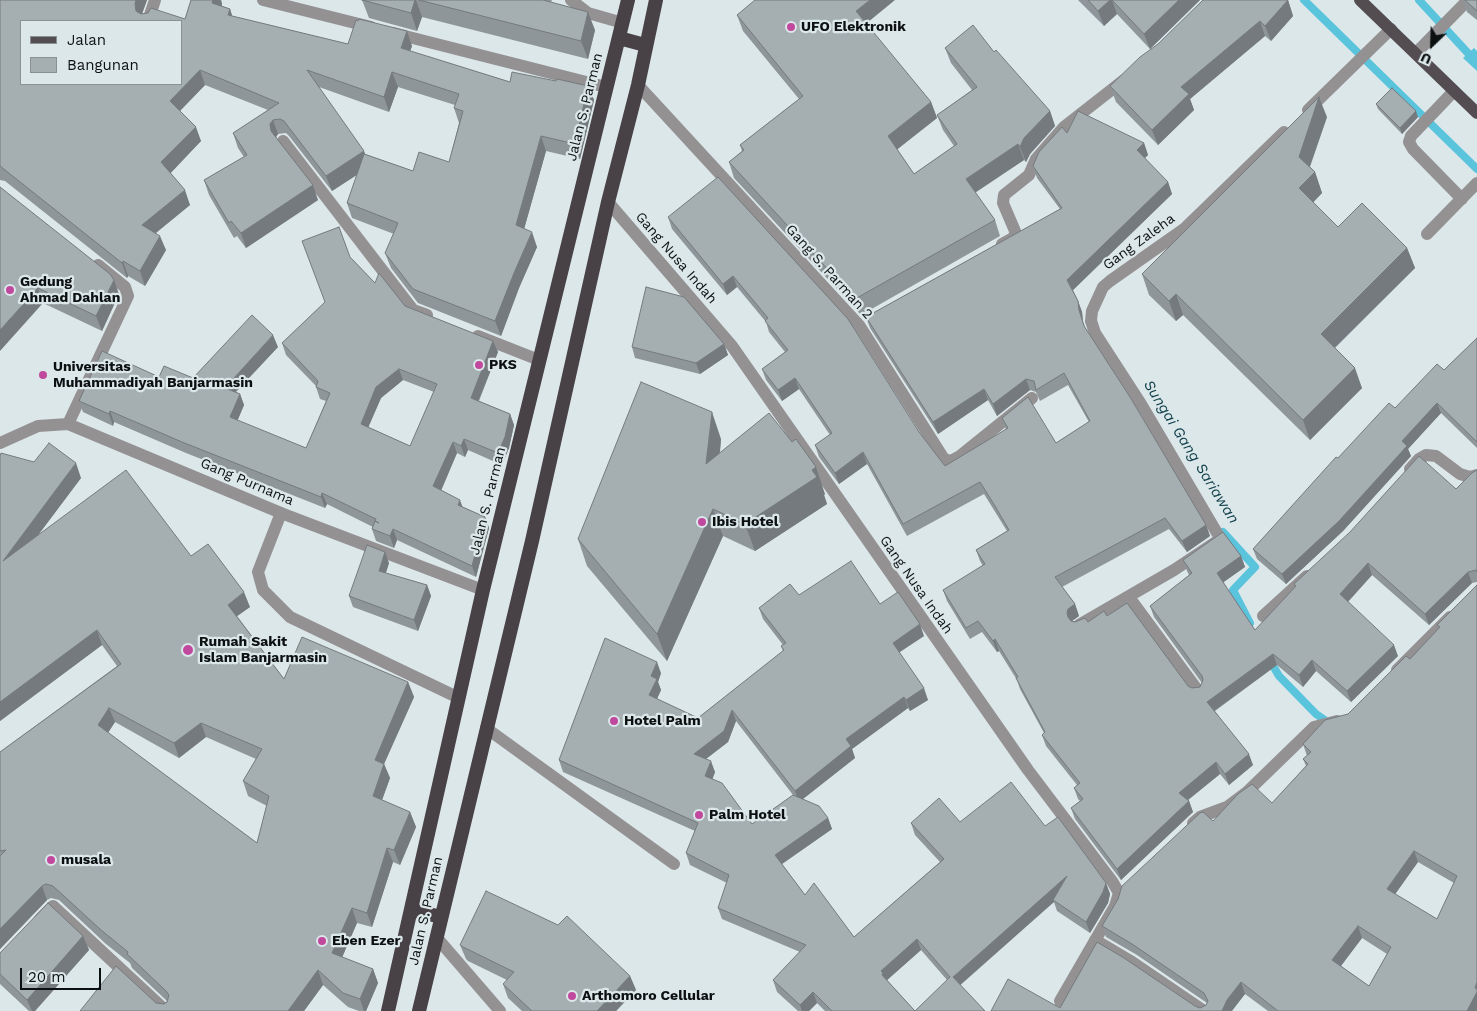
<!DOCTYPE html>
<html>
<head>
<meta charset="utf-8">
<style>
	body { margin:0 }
	#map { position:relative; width:1477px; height:1011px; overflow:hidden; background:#dce7ea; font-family:"Work Sans",sans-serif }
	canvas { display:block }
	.legend { position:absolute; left:20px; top:20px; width:162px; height:65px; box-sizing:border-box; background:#dce7ea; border:1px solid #899193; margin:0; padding:6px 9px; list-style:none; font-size:15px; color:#0c1011 }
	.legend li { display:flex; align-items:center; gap:10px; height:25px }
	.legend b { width:25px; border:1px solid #899193 }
	.north { position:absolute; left:1407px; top:20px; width:50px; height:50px; -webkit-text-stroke:4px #dce7ea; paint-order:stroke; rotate:204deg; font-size:14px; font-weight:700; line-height:20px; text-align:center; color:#0c1011 }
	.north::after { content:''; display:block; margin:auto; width:18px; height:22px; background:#0c1011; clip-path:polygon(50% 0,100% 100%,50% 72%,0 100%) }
	.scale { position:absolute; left:20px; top:968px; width:81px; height:22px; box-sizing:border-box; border:2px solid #0c1011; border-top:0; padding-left:6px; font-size:15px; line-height:18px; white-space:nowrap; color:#0c1011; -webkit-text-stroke:4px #dce7ea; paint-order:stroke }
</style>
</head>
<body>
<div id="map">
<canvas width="1477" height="1011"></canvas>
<ul class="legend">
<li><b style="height:6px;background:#534d51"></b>Jalan</li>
<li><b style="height:14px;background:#a5afb2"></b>Bangunan</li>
</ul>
<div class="north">U</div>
<div class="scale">20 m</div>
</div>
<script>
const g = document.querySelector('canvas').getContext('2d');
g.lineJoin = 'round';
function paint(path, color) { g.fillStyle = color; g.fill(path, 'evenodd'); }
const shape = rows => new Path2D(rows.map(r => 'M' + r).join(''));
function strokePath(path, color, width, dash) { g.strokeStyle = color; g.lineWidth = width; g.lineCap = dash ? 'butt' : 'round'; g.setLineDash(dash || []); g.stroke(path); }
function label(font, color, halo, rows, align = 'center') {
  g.font = font + ' "Work Sans",sans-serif'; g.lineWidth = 4.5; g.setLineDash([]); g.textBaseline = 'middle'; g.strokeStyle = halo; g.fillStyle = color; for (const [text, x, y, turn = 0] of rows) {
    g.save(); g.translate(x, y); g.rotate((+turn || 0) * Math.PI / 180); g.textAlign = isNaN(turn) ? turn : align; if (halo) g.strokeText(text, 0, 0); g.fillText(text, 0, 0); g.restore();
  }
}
paint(shape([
	[1474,48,1477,51,1477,71,1463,58]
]), '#5bc4dd');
strokePath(shape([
	[1304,0,1477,169],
	[1419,0,1477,63],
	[1223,532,1255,567,1233,590,1250,623],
	[1269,659,1279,676,1316,714,1329,723]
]), '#5bc4dd', 8);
strokePath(shape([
	[571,0,588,13,623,23],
	[1454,91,1411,136,1409,142,1413,149,1462,199],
	[1427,234,1477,183],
	[281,513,258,572,263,590,290,617,459,698],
	[486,728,674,864]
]), '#949193', 12);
strokePath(shape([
	[263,0,371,27],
	[148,21,155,0],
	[393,33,606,87],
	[1416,53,1468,0],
	[638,85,859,325,944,459,951,461,960,456,1032,398],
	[1308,110,1391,29],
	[283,141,413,310,427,315],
	[608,202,732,346,1028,770,1112,881,1119,893,1115,906,1060,1001],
	[1002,244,1013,238,1015,234,1015,231,1003,203,1004,195,1029,175,1036,159,1064,127,1124,80],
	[478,336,539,360],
	[68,424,128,296,125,287,98,265],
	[0,443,38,426,68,424,281,513,483,590],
	[1410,469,1419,459,1426,455,1436,456,1460,474,1470,477,1477,475],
	[1129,597,1199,692],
	[1263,616,1307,576],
	[1079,625,1174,570,1219,540,1220,538,1141,404,1095,333,1091,321,1092,311,1103,287,1110,281,1184,229,1284,132],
	[1397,670,1450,617],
	[1193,823,1200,817,1227,807,1247,792,1314,727,1337,721],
	[40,919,53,906,166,1011],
	[437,938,500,1011],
	[1095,940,1132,962,1204,1011]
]), '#949193', 12);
strokePath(shape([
	[1360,0,1477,113]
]), '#534d51', 12);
strokePath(shape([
	[619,38,645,45],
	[412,910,441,917],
	[388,1011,483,590,628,0],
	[419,1011,532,541,608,202,638,85,656,0]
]), '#484146', 14);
paint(shape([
	[0,0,147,0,142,14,185,19,191,0,221,0,222,4,222,6,230,9,232,16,348,44,412,46,410,51,510,82,556,81,588,86,594,100,580,159,546,151,524,229,537,247,519,288,501,336,418,303,391,268,385,253,394,234,352,218,347,203,357,175,332,191,289,136,286,133,278,134,276,138,318,200,246,248,237,236,234,238,209,195,204,180,244,157,238,148,233,133,268,110,205,85,180,111,201,141,170,173,190,205,156,233,166,250,145,286,128,276,127,278,5,181,0,180],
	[319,87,389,112,398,87,455,105,454,108,459,123,449,162,413,171,365,154],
	[362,0,552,0,551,2,595,30,588,59,422,17,417,31,369,18],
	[1078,0,1200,0,1150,49,1117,14,1104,26],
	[1288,0,1293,16,1271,41,1265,36,1190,99,1194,110,1158,145,1116,102,1110,86,1158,44],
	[1463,0,1477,0,1477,20,1467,12],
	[737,15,866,24,931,102,937,118,897,149,914,174,954,146,943,130,937,115,972,90,951,63,945,48,994,52,1050,111,1055,126,1030,154,1026,162,1024,160,975,193,995,220,1000,236,861,315,734,178,729,162,742,151,740,145,799,99,743,31],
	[1376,104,1418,117,1402,134,1378,109],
	[1327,117,1310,167,1315,172,1322,193,1313,202,1338,227,1407,248,1415,268,1335,348,1362,388,1310,440,1183,315,1176,321,1149,295,1142,274],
	[1067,133,1144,143,1148,155,1144,158,1168,182,1172,194,1073,290,1078,301,1082,312,1083,321,1085,327,1206,525,1210,536,1187,552,1169,529,1062,587,1075,604,1079,616,1072,621,1088,622,1107,616,1188,686,1192,688,1200,687,1202,683,1154,617,1150,606,1189,575,1187,571,1183,560,1241,556,1245,567,1223,582,1255,630,1295,587,1294,584,1456,489,1477,470,1477,582,1472,583,1429,625,1372,575,1348,602,1398,656,1351,702,1316,671,1303,687,1277,665,1215,711,1253,765,1229,785,1220,774,1188,800,1189,801,1193,812,1121,880,1075,819,1071,808,1080,801,1078,799,1074,788,1077,785,1046,746,1042,735,1044,733,1020,689,1017,680,999,651,997,652,982,632,970,639,947,601,943,590,983,566,980,561,976,550,1007,531,984,494,907,536,867,464,839,484,819,457,815,445,830,435,799,389,782,401,766,380,762,369,785,352,769,332,766,322,737,287,727,295,672,229,668,217,919,432,945,466,1006,430,1002,418,1056,443,1089,422,1068,385,1040,401,1036,392,1030,390,997,416,988,400,938,434,870,328,866,317,1060,209,1037,178,1033,166],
	[0,187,119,294,102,331,43,303],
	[350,257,375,283,405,306,493,341,498,352,479,401,510,414,514,425,509,448,502,465,468,450,465,457,457,453,441,490,463,507,485,517,489,528,476,577,397,540,394,548,376,541,372,529,373,527,327,504,325,508,186,453,114,422,113,426,83,412,79,401,159,377,193,378,278,347,236,392,240,394,244,405,237,421,306,448,326,401,320,399,316,387,316,386,286,355,282,343,325,302],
	[403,380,434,392,410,446,368,427,381,398],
	[1477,338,1477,448,1441,413,1408,449,1411,456,1343,531,1286,584,1257,559,1253,549,1338,458,1395,408,1444,370],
	[724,344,728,355,700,374,635,358,632,347],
	[721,439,720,453,825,494,824,495,827,504,755,551,723,536,667,661,587,566,578,539],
	[0,456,81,478,39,534,191,556,250,607,237,616,284,679,408,682,414,697,384,764,390,778,382,800,410,812,416,827,400,865,393,862,372,927,357,923,342,957,373,969,378,983,366,1011,359,1011,348,1007,323,985,304,1011,80,1011,156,1003,164,1004,167,1001,132,968,130,963,106,944,59,900,51,898,47,900,0,949,0,752,117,666,102,645,0,721],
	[115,722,179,758,206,737,256,759,243,781,248,796,267,806,257,843,108,733],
	[389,563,386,573,427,585,431,596,418,631,353,607,349,596],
	[1477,585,1477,1011,1268,1011,1245,994,1231,1011,1060,1008,1195,1006,1200,1008,1206,1005,1207,1003,1137,955,1106,937,1102,926,1213,821,1272,803,1306,766,1303,759,1307,756,1303,744,1348,714,1410,659,1439,629,1437,625],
	[1418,862,1454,883,1437,919,1395,894],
	[1362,938,1387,954,1369,986,1341,966],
	[799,595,880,604,924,636,899,652,928,700,910,711,908,708,852,749,855,758,803,799,828,818,832,829,782,864,805,895,854,937,940,862,915,835,911,823,960,822,1045,826,1106,883,1110,894,1108,903,1090,933,1057,911,1054,902,947,980,921,950,887,980,915,1011,825,1011,817,1003,809,1011,798,1011,777,992,773,980,800,952,722,919,718,908,727,883,690,865,686,853,695,831,563,772,559,760,661,673,658,682,661,690,657,699,698,718,783,651,781,646,783,645,763,619,759,608],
	[736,721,793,795,752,824,712,780,715,772,706,759,728,742],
	[83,936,89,950,35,1011,29,1011,0,984,0,953],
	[460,945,630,976,636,990,616,1011,522,1011,508,998,503,984,507,980,468,961,466,959]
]), '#8e9699');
paint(shape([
	[136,0,147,0,140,19,136,11,135,4],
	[213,0,221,0,222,4,218,18,212,3],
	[415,0,416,0,422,17,417,31,411,13],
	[870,0,895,0,862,27,856,11],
	[1110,0,1112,0,1117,14,1104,26,1098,11],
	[1179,0,1200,0,1150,49,1144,34],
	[1288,0,1293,16,1271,41,1265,26],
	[230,9,235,24,228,15],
	[588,12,595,30,588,59,581,41],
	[1260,21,1265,36,1190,99,1194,110,1158,145,1152,130,1181,87],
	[407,31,412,46,406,63,401,48],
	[200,70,205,85,175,116,170,101],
	[392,72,398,87,389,112,384,97],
	[588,86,594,100,580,159,575,144],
	[1319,97,1327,117,1306,177,1299,157],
	[931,102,937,118,894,152,888,136],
	[1050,111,1055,126,1030,154,1026,162,1020,147,1024,138],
	[1416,111,1418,117,1402,134,1400,128],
	[273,120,278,134,275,138,271,131,270,124],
	[196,127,201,141,167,177,161,162],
	[541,136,546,151,521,240,516,225],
	[1144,143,1148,155,1141,162,1137,150],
	[1018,144,1024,160,971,195,966,179],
	[364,151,370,166,332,191,326,176],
	[1315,172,1322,193,1307,209,1299,188],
	[1168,182,1172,194,1071,292,1067,280],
	[313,185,318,200,246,248,241,233],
	[185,190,190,205,147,240,142,225],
	[532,232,537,247,519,288,501,336,495,321,514,273],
	[160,236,166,250,145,286,140,271],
	[1407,248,1415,268,1328,354,1321,334],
	[123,261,128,276,127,278,122,263],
	[733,276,737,287,727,295,723,284],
	[114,280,119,294,102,331,96,316],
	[38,288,43,303,0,351,0,330],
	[1176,294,1183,315,1176,321,1169,301],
	[1078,301,1082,312,1083,321,1079,310],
	[273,335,278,347,229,399,225,388],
	[493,341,498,352,475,409,471,398],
	[724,344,728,355,700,374,696,363],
	[1355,368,1362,388,1310,440,1303,420],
	[399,369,403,380,381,398,365,435,361,424,376,387],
	[795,378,799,389,782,401,778,390],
	[1026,379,1030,390,997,416,993,404],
	[984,389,988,400,938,434,933,422],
	[240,394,244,405,234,429,230,417],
	[1437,403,1441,413,1408,449,1411,456,1343,531,1286,584,1282,574],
	[110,411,114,422,113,426,109,414],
	[712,412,721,439,716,492,706,464],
	[510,414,514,425,509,448,502,465,498,453],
	[464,439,468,450,465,457,461,446],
	[453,442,457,453,438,498,433,486],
	[863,452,867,464,839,484,835,473],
	[76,463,81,478,8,575,3,561],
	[816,467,825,494,824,495,827,504,755,551,745,524],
	[322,493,327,504,325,508,321,497],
	[460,500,464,511,458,505],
	[713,509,723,536,667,661,657,634],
	[485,517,489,528,476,577,472,566],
	[1206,525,1210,536,1187,552,1182,541],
	[393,529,397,540,394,548,390,536],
	[385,552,389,563,383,581,379,571],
	[1241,556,1245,567,1221,584,1217,573],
	[1368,563,1372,575,1344,606,1340,594],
	[1468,572,1472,583,1429,625,1425,614],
	[427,585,431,596,418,631,414,620],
	[244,592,250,607,233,619,228,605],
	[1075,604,1079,616,1072,621,1071,625,1067,613,1068,609],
	[920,624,924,636,897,654,893,643],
	[97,630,102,645,0,721,0,702],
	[995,639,999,651,997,652,993,641],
	[1394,645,1398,656,1351,702,1347,691],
	[1273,654,1277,665,1211,713,1207,702],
	[1312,660,1316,671,1303,687,1299,675],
	[657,662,661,673,658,682,661,690,653,707,649,695,651,676],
	[408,682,414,697,384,764,390,778,378,811,373,796,375,760],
	[924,688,928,700,910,711,906,700],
	[904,697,908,708,852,749,855,758,799,802,795,791,846,739],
	[109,708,115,722,103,740,98,725],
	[732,710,736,721,728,742,698,765,694,754],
	[201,723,206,737,179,758,174,743],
	[1249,754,1253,765,1229,785,1225,774],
	[711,761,715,772,709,788,705,776],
	[1216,762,1220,774,1183,804,1179,793],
	[1189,801,1193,812,1121,880,1117,869],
	[410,812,416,827,400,865,394,850],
	[828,818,832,829,779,866,775,855],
	[387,848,393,862,372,927,367,913],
	[1414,851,1418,862,1391,900,1387,889],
	[1067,876,1053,900,1054,902,957,988,953,977],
	[1106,883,1110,894,1108,903,1090,933,1086,922],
	[42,886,47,900,0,949,0,929],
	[352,908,357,923,338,967,332,953],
	[1358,926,1362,938,1337,971,1332,960],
	[83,936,89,950,35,1011,32,1011,27,1000],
	[917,939,921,950,886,981,882,975,881,971],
	[373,969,378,983,366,1011,364,1011,360,999],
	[318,970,323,985,304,1011,288,1011],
	[630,976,636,990,616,1011,597,1011],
	[1241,982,1245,994,1232,1011,1222,1011,1227,1000],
	[1477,982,1477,1011,1467,1011,1475,988],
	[813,992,817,1003,809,1011,802,1011,800,1005]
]), '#747a7d');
const building = shape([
	[0,0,136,0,135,4,136,11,141,14,148,13,151,8,185,19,191,0,213,0,212,3,230,9,228,15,348,44,356,20,358,21,359,19,407,31,401,48,510,82,512,72,556,81,557,79,588,86,575,144,541,136,516,225,532,232,514,273,495,321,413,289,385,253,398,223,347,203,364,154,413,171,419,152,449,162,463,111,454,108,459,94,392,72,384,97,307,70,364,151,326,176,284,121,280,119,273,120,270,124,271,131,313,185,241,233,231,221,229,223,204,180,247,155,233,133,279,103,200,70,170,101,196,127,161,162,185,190,142,225,160,236,140,271,123,261,122,263,0,166,0,0],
	[21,21,181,21,181,84,21,84,21,21],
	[362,0,415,0,411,13,362,0],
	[419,0,543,0,588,12,581,41,419,0],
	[755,0,870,0,856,11,931,102,888,136,914,174,957,144,937,115,977,87,945,48,973,25,994,52,996,50,1050,111,1024,138,1020,147,1018,144,966,179,995,220,855,299,729,162,744,150,740,145,803,96,737,15,755,0],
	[1088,0,1110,0,1098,11,1088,0],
	[1112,0,1179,0,1144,34,1112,0],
	[1203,0,1288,0,1265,26,1260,21,1181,87,1189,94,1152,130,1110,86,1140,57,1158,44,1203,0],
	[1465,0,1477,0,1477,11,1465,0],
	[1392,88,1416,111,1400,128,1376,104,1392,88],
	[1319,97,1299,157,1315,172,1299,188,1338,227,1362,203,1407,248,1321,334,1355,368,1303,420,1176,294,1169,301,1142,274,1319,97],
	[1078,111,1144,143,1137,150,1168,182,1067,280,1078,301,1079,310,1084,326,1130,397,1206,525,1182,541,1165,518,1055,577,1075,604,1068,609,1067,613,1068,617,1071,621,1075,622,1085,618,1088,622,1104,611,1107,616,1127,603,1188,686,1192,688,1200,687,1203,680,1202,676,1150,606,1192,573,1183,560,1223,532,1241,556,1217,573,1255,630,1296,586,1294,584,1350,532,1419,456,1456,489,1472,473,1477,470,1477,572,1476,570,1468,572,1425,614,1368,563,1340,594,1394,645,1347,691,1312,660,1299,675,1273,654,1207,702,1249,754,1225,774,1216,762,1179,793,1189,801,1117,869,1071,808,1083,799,1074,788,1080,783,1042,735,1045,732,1016,678,1018,677,995,639,993,641,978,621,966,628,943,590,985,564,976,550,1009,530,995,506,980,482,903,524,863,452,835,473,815,445,832,433,795,378,778,390,762,369,788,350,765,321,768,318,733,276,723,284,668,217,718,177,848,319,919,432,945,466,1008,428,1002,418,1028,397,1056,443,1090,421,1064,373,1036,390,1034,381,1026,379,993,404,984,389,933,422,866,317,1062,208,1033,166,1039,152,1062,127,1067,133,1078,111],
	[0,187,110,274,114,280,96,316,38,288,0,330,0,187],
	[339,227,350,257,375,283,379,273,405,306,493,341,471,398,510,414,505,437,498,453,464,439,461,446,453,442,433,486,460,500,458,505,485,517,472,566,393,529,390,536,372,529,375,521,379,523,375,521,376,519,322,493,321,497,182,442,110,411,109,414,79,401,102,351,159,377,164,366,193,378,252,315,273,335,225,388,240,394,230,417,306,448,330,393,316,387,318,381,282,343,325,302,302,241,339,227],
	[399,369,437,384,410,446,361,424,376,387,399,369],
	[646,287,684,297,724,344,696,363,632,347,646,287],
	[1477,338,1477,442,1437,403,1402,441,1407,446,1339,521,1282,574,1253,549,1336,457,1338,458,1389,403,1395,408,1437,364,1444,370,1477,338],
	[641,382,712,412,706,464,769,413,792,442,796,439,816,467,812,470,817,477,745,524,713,509,657,634,578,539,641,382],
	[49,443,76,463,3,561,126,470,191,556,208,544,244,592,228,605,284,679,302,637,408,682,375,760,384,764,373,796,410,812,394,850,387,848,367,913,352,908,332,953,373,969,360,999,343,993,318,970,288,1011,80,1011,116,966,156,1003,164,1004,167,1002,169,995,166,991,127,954,128,952,101,930,53,886,46,884,42,886,0,929,0,856,6,850,0,851,0,752,121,664,97,630,0,702,0,456,1,453,34,462,49,443],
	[109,708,174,743,201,723,262,749,243,781,269,796,257,843,98,725,109,708],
	[367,545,385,552,379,571,427,585,414,620,349,596,367,545],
	[851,561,880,604,898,592,920,624,893,643,924,688,906,700,904,697,846,739,851,746,795,791,732,710,724,731,694,754,711,761,705,776,722,783,752,824,793,795,819,806,828,818,775,855,805,895,814,883,854,937,944,859,911,823,939,798,960,822,1011,782,1045,826,1058,817,1106,883,1103,892,1086,922,1053,900,1067,876,953,977,985,1011,915,1011,950,977,917,939,881,971,883,973,882,975,915,1011,832,1011,813,992,800,1005,773,980,806,945,718,908,729,875,686,853,698,823,559,760,605,638,657,662,651,676,657,679,649,695,698,718,784,650,781,646,786,643,759,608,790,584,799,595,851,561],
	[1477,585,1477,982,1475,988,1477,989,1477,992,1467,1011,1278,1011,1241,982,1227,1000,1222,1011,991,1011,1008,979,1060,1008,1097,942,1124,958,1195,1006,1200,1008,1206,1005,1208,1001,1204,993,1132,944,1102,926,1118,899,1122,886,1200,813,1203,812,1213,821,1238,794,1252,784,1272,803,1308,764,1303,759,1311,752,1303,744,1325,720,1348,714,1406,656,1410,659,1440,627,1437,625,1477,585],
	[1414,851,1457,876,1437,919,1387,889,1414,851],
	[1358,926,1391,947,1369,986,1332,960,1358,926],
	[486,891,558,925,567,916,630,976,597,1011,532,1011,503,984,514,972,463,947,460,945,486,891],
	[48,903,83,936,27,1000,0,974,0,953,48,903]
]);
paint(building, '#a5afb2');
strokePath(building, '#747a7d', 1);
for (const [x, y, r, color] of [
	[791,27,5,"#c0499e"],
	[10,290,5,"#c0499e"],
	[479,365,5,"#c0499e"],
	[43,375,5,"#c0499e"],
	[702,522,5,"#c0499e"],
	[188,650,6,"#c0499e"],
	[614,721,5,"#c0499e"],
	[699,815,5,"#c0499e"],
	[51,860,5,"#c0499e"],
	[322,941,5,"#c0499e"],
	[572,996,5,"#c0499e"]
]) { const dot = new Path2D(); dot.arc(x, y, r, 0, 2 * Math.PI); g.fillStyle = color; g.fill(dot); strokePath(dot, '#dce7ea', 2); }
label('bold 14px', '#0c1011', '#dce7ea', [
	["UFO Elektronik",801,27],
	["Gedung",20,282],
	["Ahmad Dahlan",20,298],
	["PKS",489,365],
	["Universitas",53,367],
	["Muhammadiyah Banjarmasin",53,383],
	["Ibis Hotel",712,522],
	["Rumah Sakit",199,642],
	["Islam Banjarmasin",199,658],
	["Hotel Palm",624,721],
	["Palm Hotel",709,815],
	["musala",61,860],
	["Eben Ezer",332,941],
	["Arthomoro Cellular",582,996]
], 'left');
label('14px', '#0c1011', '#dce7ea', [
	["Jalan S. Parman",585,107,-76],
	["Gang Zaleha",1139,242,-36],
	["Gang Nusa Indah",676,258,49],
	["Gang S. Parman 2",829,272,48],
	["Gang Purnama",247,482,23],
	["Jalan S. Parman",488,501,-76],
	["Gang Nusa Indah",916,585,55],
	["Jalan S. Parman",426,911,-77]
]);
label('italic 15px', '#0d3d48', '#dce7ea', [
	["Sungai Gang Sariawan",1191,452,58]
]);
</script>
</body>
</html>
